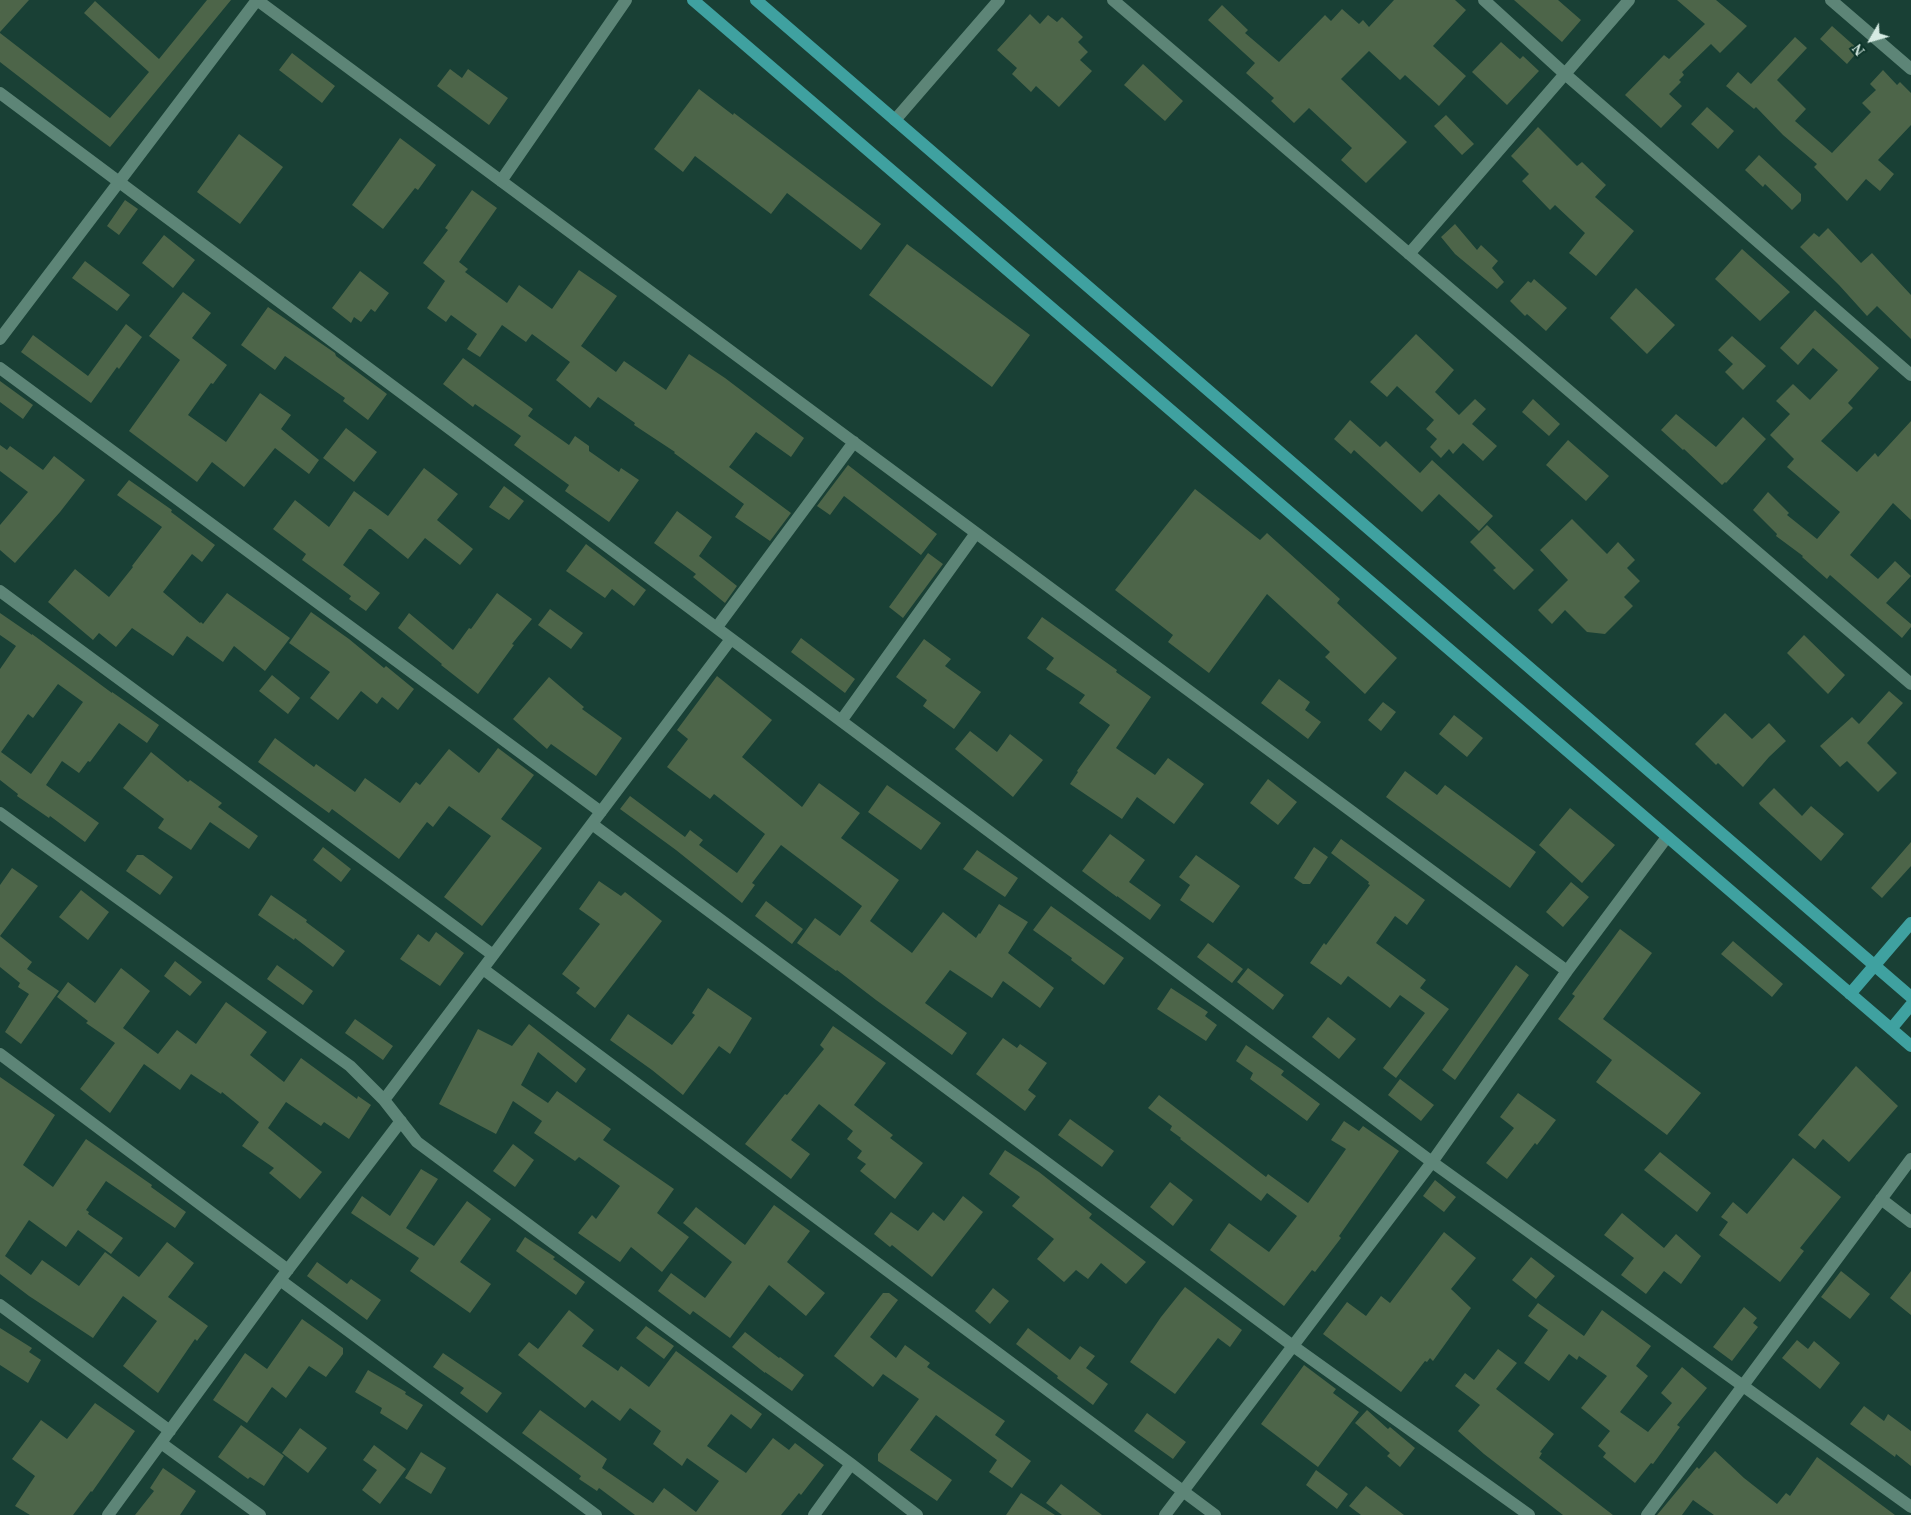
<!DOCTYPE html>
<html>
<head>
<meta charset="utf-8">
<style>
	body { margin:0 }
	#map { position:relative; width:1911px; height:1515px; overflow:hidden; background:#194035; font-family:Georgia,serif }
	canvas { display:block }
	.north { position:absolute; left:1846px; top:15px; width:50px; height:50px; -webkit-text-stroke:4px #0e362b; paint-order:stroke; rotate:232deg; font-size:14px; font-weight:700; line-height:20px; text-align:center; color:#d6ebe3 }
	.north::after { content:''; display:block; margin:auto; width:18px; height:22px; background:#d6ebe3; clip-path:polygon(50% 0,100% 100%,50% 72%,0 100%) }
</style>
</head>
<body>
<div id="map">
<canvas width="1911" height="1515"></canvas>
<div class="north">N</div>
</div>
<script>
const g = document.querySelector('canvas').getContext('2d');
g.lineJoin = 'round';
function paint(path, color) { g.fillStyle = color; g.fill(path, 'evenodd'); }
const shape = rows => new Path2D(rows.map(r => 'M' + r).join(''));
function strokePath(path, color, width, dash) { g.strokeStyle = color; g.lineWidth = width; g.lineCap = dash ? 'butt' : 'round'; g.setLineDash(dash || []); g.stroke(path); }
paint(shape([
	[0,0,29,0,0,32],
	[207,0,231,0,110,147,0,62,0,33,110,118,149,72,84,13,95,1,159,59],
	[1394,0,1455,0,1466,10,1433,46,1466,76,1439,106,1405,75,1400,80,1369,51,1341,79,1407,142,1366,183,1341,160,1352,148,1309,108,1294,123,1271,101,1274,98,1246,73,1255,63,1208,20,1222,5,1248,30,1245,33,1279,62,1325,15,1331,21,1342,9,1359,24,1363,20,1369,27],
	[1514,0,1558,0,1581,20,1562,42],
	[1677,0,1716,0,1747,26,1720,53,1711,44,1682,72,1684,75,1679,80,1681,82,1669,94,1682,106,1661,128,1625,95,1664,55,1669,59,1705,24],
	[1030,14,1040,24,1048,15,1057,22,1062,17,1083,37,1078,42,1088,52,1080,60,1092,71,1059,107,1036,86,1031,92,1012,74,1017,68,997,50],
	[1832,26,1859,50,1847,64,1820,39],
	[1795,37,1807,48,1777,80,1806,109,1795,121,1832,153,1871,112,1862,103,1876,90,1870,84,1883,70,1897,85,1900,82,1911,93,1911,125,1878,160,1894,174,1880,191,1866,179,1847,201,1814,167,1817,164,1783,135,1756,107,1754,109,1726,86,1738,72,1751,84],
	[1501,42,1520,59,1523,56,1539,71,1507,105,1472,72],
	[292,53,335,86,322,103,279,70],
	[1143,64,1183,101,1165,121,1124,85],
	[450,69,462,78,468,69,508,98,489,125,437,86],
	[699,89,733,115,734,113,881,224,861,250,787,193,771,214,695,156,683,172,654,149],
	[1707,107,1734,131,1718,149,1691,124],
	[1446,115,1474,144,1462,155,1434,126],
	[1538,127,1577,166,1582,162,1606,185,1595,197,1634,231,1596,276,1569,253,1585,233,1555,205,1550,210,1522,181,1529,174,1511,156],
	[239,134,283,167,240,224,197,192],
	[400,138,436,165,418,190,415,188,383,229,352,205],
	[1759,155,1801,194,1801,201,1792,210,1765,184,1763,187,1745,170],
	[472,190,497,208,459,262,468,269,465,272,507,303,519,285,552,309,579,270,617,296,581,346,616,372,624,361,666,390,689,354,725,378,804,438,791,457,756,432,729,467,791,513,770,541,735,517,744,504,674,453,675,452,634,425,635,423,598,397,590,408,556,380,570,362,532,334,526,342,502,325,480,357,467,349,477,334,451,315,446,322,427,308,445,281,423,263,448,230,445,228],
	[125,200,138,209,119,235,107,226],
	[1455,224,1477,250,1481,245,1498,261,1492,268,1504,282,1497,289,1455,254,1441,237],
	[1828,228,1861,263,1872,253,1911,295,1911,339,1877,306,1867,316,1839,285,1800,247,1814,233,1819,237],
	[164,235,195,260,173,288,142,263],
	[907,244,1030,335,992,387,869,295],
	[1742,249,1790,292,1760,321,1715,279],
	[85,261,130,295,117,311,72,278],
	[360,271,389,293,375,312,371,309,361,322,354,317,351,323,332,308],
	[1534,279,1567,308,1546,331,1527,314,1525,316,1510,301,1528,281,1531,283],
	[1636,288,1675,325,1647,354,1610,318],
	[183,292,211,313,192,338,227,365,213,384,211,383,188,415,226,442,260,393,291,415,281,429,319,460,309,474,275,448,244,487,212,462,197,482,129,431,180,360,149,336],
	[268,307,335,353,336,356,387,394,368,420,343,401,345,398,285,356,275,370,241,345],
	[1815,310,1879,368,1848,403,1853,408,1821,441,1857,472,1875,453,1878,457,1911,421,1911,520,1893,503,1850,555,1878,579,1895,561,1911,576,1886,603,1911,624,1911,627,1902,638,1830,575,1827,579,1802,557,1803,556,1776,536,1777,534,1753,510,1768,492,1789,513,1787,515,1817,539,1840,512,1787,467,1794,459,1770,435,1790,414,1776,401,1793,384,1810,400,1838,370,1813,348,1798,365,1780,348],
	[126,324,142,337,119,369,117,367,91,403,21,352,33,335,88,376],
	[1416,334,1454,370,1435,392,1459,415,1475,399,1486,409,1472,424,1497,446,1483,461,1463,443,1453,454,1449,449,1441,458,1430,447,1437,439,1426,429,1434,420,1397,386,1387,397,1370,382],
	[1732,336,1766,366,1743,390,1725,372,1733,364,1718,350],
	[463,358,533,409,528,416,569,445,575,436,589,446,589,451,619,472,621,468,639,480,609,522,565,491,569,485,514,445,521,436,475,404,473,407,443,384],
	[0,381,33,405,23,419,0,402],
	[1533,399,1560,424,1549,436,1522,412],
	[1676,414,1716,447,1743,417,1766,439,1726,483,1725,482,1722,485,1684,449,1683,450,1661,430],
	[1350,420,1380,447,1386,441,1420,473,1432,460,1493,516,1479,531,1439,494,1422,512,1354,450,1351,454,1334,439],
	[346,428,377,452,354,482,323,458],
	[1568,440,1609,476,1586,501,1546,465],
	[0,445,7,450,10,446,43,470,54,456,85,480,60,512,15,563,0,550,0,525,28,492,0,471],
	[848,465,937,534,921,555,844,496,830,515,817,506],
	[424,468,458,494,437,520,473,549,460,565,425,538,408,559,371,529,369,529,343,565,380,593,366,611,349,599,351,596,302,560,306,554,273,529,295,500,329,527,354,491,388,516],
	[129,480,172,510,171,512,215,545,202,562,192,554,163,592,200,623,201,622,203,624,227,593,290,638,265,671,234,646,223,662,187,636,173,656,132,628,116,647,99,633,93,640,48,602,75,569,109,597,133,567,132,566,162,527,117,495],
	[504,486,524,501,509,520,489,507],
	[1195,489,1260,540,1267,533,1340,599,1337,603,1397,658,1365,694,1325,657,1330,652,1267,594,1209,673,1168,642,1173,635,1115,590],
	[677,511,712,537,699,556,737,586,725,603,693,577,696,574,654,543],
	[1572,519,1607,554,1618,542,1635,560,1627,568,1640,581,1624,597,1633,606,1605,634,1587,632,1565,610,1552,624,1538,610,1568,580,1540,550],
	[1487,525,1534,570,1514,590,1493,570,1496,568,1470,542],
	[586,544,646,590,634,606,612,589,605,598,566,571],
	[928,553,943,564,903,618,889,607],
	[497,593,532,619,512,644,514,645,478,694,441,665,442,664,398,628,409,613,453,650,469,628,471,629],
	[550,609,583,633,571,649,538,625],
	[311,612,349,639,384,668,386,666,414,689,398,710,382,697,377,704,361,691,338,720,310,698,330,672,289,643],
	[0,613,32,635,32,634,112,693,112,692,159,725,147,743,119,723,90,762,88,761,79,773,62,761,46,785,99,823,85,842,50,816,49,818,17,796,18,794,0,780,0,669,16,646,0,635],
	[58,684,83,702,31,774,1,752,28,714,33,718],
	[1042,617,1117,670,1116,672,1151,697,1116,748,1155,775,1168,758,1204,784,1174,824,1137,797,1122,819,1070,784,1078,772,1077,771,1110,725,1079,703,1085,695,1046,669,1054,658,1027,638],
	[1804,635,1845,675,1828,694,1787,653],
	[801,638,855,679,845,693,791,652],
	[924,639,951,659,945,666,981,692,954,729,923,706,927,700,896,677],
	[272,675,300,698,288,714,259,691],
	[717,676,772,720,742,757,802,807,819,783,860,813,841,838,899,880,870,921,912,953,943,912,976,938,979,933,980,934,999,904,1028,922,1008,953,1054,988,1040,1008,1003,981,992,998,950,970,925,1003,967,1033,952,1055,876,1000,837,970,836,971,797,943,815,918,840,936,862,906,781,845,752,883,755,885,742,903,676,850,620,809,630,796,685,837,690,830,703,840,699,845,737,873,765,834,714,794,710,799,667,767,688,739,677,730],
	[549,677,584,707,582,709,622,738,596,776,551,744,547,749,513,719],
	[1279,679,1310,702,1305,710,1321,722,1308,739,1261,703],
	[1889,691,1903,703,1867,743,1897,773,1878,792,1847,761,1840,767,1820,746,1852,717,1859,724],
	[1383,702,1396,712,1381,731,1368,720],
	[1725,713,1752,739,1769,723,1786,741,1769,757,1743,787,1718,763,1716,765,1695,744],
	[1454,715,1483,738,1467,757,1439,734],
	[970,731,997,752,1010,734,1043,760,1013,797,955,749],
	[275,738,314,767,316,764,355,792,365,778,400,803,416,782,420,785,449,749,479,773,498,748,534,775,501,819,542,848,482,926,444,897,491,836,449,806,433,827,427,822,399,859,332,809,329,813,258,762],
	[151,752,188,782,190,780,222,803,218,807,258,836,249,849,210,822,191,850,158,828,164,819,123,788],
	[1405,771,1437,795,1445,785,1536,852,1510,888,1386,797],
	[1268,779,1297,802,1278,825,1250,803],
	[887,785,941,823,921,850,868,812],
	[1774,788,1802,816,1811,806,1844,834,1821,861,1760,805,1759,803],
	[1570,808,1615,845,1582,883,1539,845],
	[1110,834,1145,860,1129,882,1161,905,1150,920,1117,896,1117,897,1082,871],
	[1341,839,1425,900,1407,925,1395,916,1376,943,1426,980,1420,988,1449,1009,1396,1078,1383,1068,1425,1013,1400,995,1390,1008,1348,976,1341,985,1310,963,1324,943,1326,945,1370,885,1368,884,1369,882,1331,853],
	[1911,842,1911,866,1882,898,1871,888],
	[323,847,351,869,341,882,313,860],
	[1314,847,1328,857,1310,884,1303,884,1294,878],
	[977,850,1018,878,1005,897,963,869],
	[137,855,143,855,173,877,160,895,126,871],
	[1196,855,1240,886,1213,923,1180,900,1190,885,1179,877],
	[12,868,38,886,0,936,32,962,27,969,59,991,21,1044,5,1032,29,994,18,987,20,983,0,967,0,885],
	[599,881,621,896,625,892,662,921,595,1008,576,993,580,988,562,974,600,924,579,909],
	[1571,882,1589,897,1563,927,1546,912],
	[81,890,109,912,88,940,59,917],
	[271,895,307,920,306,922,345,951,333,967,295,938,294,940,258,915],
	[766,901,803,929,792,944,755,916],
	[1051,906,1124,958,1104,985,1071,960,1072,958,1033,930],
	[1620,929,1652,953,1603,1019,1701,1093,1667,1135,1596,1082,1612,1060,1558,1019,1575,996,1572,994],
	[436,932,464,953,440,986,400,959,418,934,429,942],
	[1733,941,1783,984,1772,997,1721,954],
	[1208,943,1243,969,1232,983,1197,957],
	[175,961,202,982,190,996,164,976],
	[277,965,313,991,303,1005,267,979],
	[1516,965,1529,975,1455,1080,1442,1070],
	[121,968,150,991,123,1028,158,1054,177,1030,196,1044,226,1002,267,1032,250,1055,284,1082,301,1058,357,1099,358,1096,371,1105,349,1139,324,1122,321,1126,286,1102,268,1128,322,1172,300,1199,269,1173,274,1168,242,1146,259,1122,222,1092,221,1094,191,1074,180,1090,144,1064,110,1113,80,1089,115,1043,86,1023,88,1021,57,997,68,982,95,1003],
	[1248,968,1284,995,1273,1010,1237,982],
	[708,988,752,1018,730,1054,719,1046,683,1095,652,1070,610,1040,628,1014,672,1045,695,1015,692,1013],
	[1171,988,1208,1012,1205,1016,1217,1025,1206,1041,1157,1009],
	[1328,1017,1356,1039,1339,1059,1312,1037],
	[355,1019,393,1046,383,1060,345,1033],
	[529,1024,586,1069,576,1083,538,1052,521,1085,548,1103,557,1091,611,1129,603,1140,674,1189,657,1213,689,1237,662,1272,631,1247,620,1262,578,1233,592,1215,596,1219,620,1186,579,1157,575,1161,534,1133,542,1121,513,1101,496,1134,439,1104,478,1029,512,1046],
	[833,1026,886,1063,854,1105,893,1135,890,1138,923,1163,895,1199,860,1171,866,1164,857,1158,862,1151,847,1139,853,1131,819,1104,791,1140,810,1154,791,1179,745,1144,785,1094,787,1095,824,1049,820,1045],
	[1003,1038,1017,1048,1020,1044,1047,1063,1028,1090,1036,1096,1025,1111,976,1074],
	[1246,1045,1284,1071,1281,1075,1320,1104,1307,1121,1250,1079,1253,1073,1236,1061],
	[1856,1066,1898,1106,1849,1162,1823,1139,1815,1149,1798,1135],
	[0,1077,55,1115,23,1165,53,1187,86,1139,152,1185,151,1187,186,1212,175,1228,106,1181,86,1210,89,1212,88,1214,123,1238,111,1254,78,1230,66,1247,29,1220,5,1256,31,1275,42,1260,79,1286,105,1252,139,1277,167,1242,194,1263,168,1297,208,1326,197,1341,195,1339,158,1393,123,1366,157,1321,123,1296,93,1338,29,1296,0,1274],
	[1400,1079,1434,1105,1421,1121,1388,1095],
	[1518,1093,1556,1120,1537,1145,1535,1143,1507,1179,1486,1163,1514,1128,1500,1117],
	[1159,1095,1266,1177,1268,1174,1308,1203,1346,1149,1331,1140,1344,1121,1359,1131,1363,1126,1399,1151,1339,1236,1341,1238,1315,1272,1312,1270,1284,1306,1210,1250,1229,1223,1269,1252,1297,1216,1267,1193,1261,1201,1180,1139,1181,1138,1170,1130,1172,1126,1148,1108],
	[1070,1119,1114,1151,1102,1167,1058,1135],
	[513,1144,534,1160,515,1187,493,1171],
	[1005,1150,1039,1172,1092,1214,1089,1218,1146,1262,1126,1284,1101,1263,1088,1279,1076,1270,1064,1282,1037,1259,1054,1239,1012,1206,1020,1197,989,1174],
	[1660,1152,1711,1193,1697,1212,1644,1170],
	[1793,1158,1841,1197,1800,1248,1804,1251,1780,1282,1719,1235,1728,1222,1721,1217,1733,1202,1747,1214],
	[421,1169,438,1179,406,1228,434,1246,467,1201,491,1219,460,1262,491,1284,470,1313,410,1271,419,1258,351,1213,362,1196,390,1216],
	[1435,1180,1456,1197,1444,1212,1423,1196],
	[1170,1182,1193,1200,1173,1226,1150,1207],
	[963,1196,983,1212,932,1277,892,1245,890,1247,874,1234,891,1212,918,1231,933,1212,944,1221],
	[774,1205,810,1231,787,1262,825,1293,806,1316,769,1285,730,1338,693,1311,690,1315,658,1291,671,1273,705,1298,732,1262,683,1223,696,1207,745,1245],
	[1622,1213,1664,1248,1676,1234,1701,1256,1681,1284,1664,1271,1646,1294,1621,1275,1634,1258,1604,1235],
	[1444,1232,1476,1258,1451,1289,1471,1308,1433,1361,1430,1358,1427,1362,1425,1361,1401,1392,1323,1334,1347,1302,1366,1316,1381,1296,1390,1303],
	[525,1237,555,1257,553,1259,585,1282,576,1295,516,1251],
	[1531,1257,1555,1276,1536,1299,1512,1280],
	[317,1262,347,1284,351,1279,381,1300,367,1320,307,1276],
	[1841,1271,1870,1294,1850,1319,1821,1297],
	[1911,1271,1911,1315,1890,1298],
	[1185,1287,1242,1330,1230,1347,1218,1338,1175,1394,1130,1362,1161,1317],
	[993,1288,1009,1301,990,1324,975,1311],
	[883,1293,889,1293,898,1300,870,1337,896,1358,905,1345,930,1363,927,1367,1005,1421,995,1435,1031,1461,1012,1488,989,1472,997,1460,936,1415,910,1450,952,1480,937,1501,878,1461,878,1454,919,1399,883,1374,873,1387,834,1356],
	[1538,1303,1584,1336,1602,1310,1651,1346,1636,1366,1648,1376,1620,1412,1648,1432,1672,1403,1661,1393,1682,1367,1707,1388,1677,1425,1680,1427,1653,1464,1651,1463,1635,1483,1603,1457,1606,1453,1598,1446,1610,1431,1581,1408,1607,1376,1579,1356,1577,1360,1569,1354,1549,1381,1524,1363,1548,1330,1528,1316],
	[1744,1307,1757,1318,1753,1323,1758,1327,1732,1361,1713,1347],
	[569,1310,594,1330,582,1346,618,1371,621,1366,649,1387,676,1351,762,1414,751,1429,731,1414,707,1446,746,1473,773,1438,789,1450,795,1443,824,1465,801,1495,799,1493,781,1515,635,1515,599,1488,597,1491,579,1479,581,1476,522,1433,540,1410,607,1459,602,1468,653,1503,664,1488,696,1512,719,1481,687,1458,682,1466,653,1444,661,1431,630,1408,620,1421,592,1400,585,1408,518,1355,529,1342,538,1349],
	[302,1319,343,1348,343,1354,326,1377,309,1366,286,1398,272,1387,247,1423,213,1400,245,1353,267,1369],
	[646,1326,674,1346,664,1359,636,1338],
	[0,1328,32,1348,29,1352,41,1360,28,1383,0,1365],
	[1028,1328,1070,1360,1080,1346,1095,1356,1086,1368,1108,1384,1093,1405,1057,1378,1058,1376,1016,1344],
	[745,1332,779,1358,780,1357,804,1375,792,1391,765,1372,765,1373,732,1347],
	[1797,1340,1808,1349,1814,1341,1840,1363,1820,1389,1782,1358],
	[1498,1349,1517,1363,1496,1389,1554,1434,1540,1452,1542,1453,1539,1458,1613,1515,1563,1515,1484,1454,1458,1431,1480,1405,1455,1386,1465,1373,1474,1380],
	[443,1353,502,1393,487,1413,460,1393,464,1388,433,1367],
	[1304,1365,1336,1389,1333,1393,1359,1412,1318,1467,1261,1424],
	[368,1370,406,1392,405,1394,423,1405,407,1430,380,1413,382,1408,355,1392],
	[95,1403,135,1431,92,1492,91,1491,73,1515,30,1515,15,1506,35,1476,12,1459,41,1420,67,1439],
	[1864,1406,1884,1421,1888,1414,1911,1431,1911,1466,1896,1454,1895,1457,1850,1424],
	[1367,1410,1388,1429,1390,1427,1415,1448,1400,1467,1387,1456,1390,1453,1355,1423],
	[1147,1413,1186,1442,1173,1459,1134,1431],
	[241,1425,284,1456,264,1486,250,1477,248,1479,218,1457],
	[300,1428,327,1448,308,1473,282,1453],
	[374,1445,406,1469,380,1504,362,1490,377,1470,363,1460],
	[1715,1451,1744,1478,1777,1504,1786,1493,1790,1496,1817,1457,1895,1515,1714,1515,1693,1500,1682,1515,1657,1515,1697,1467,1699,1469],
	[421,1452,446,1468,431,1494,405,1478],
	[163,1468,196,1491,180,1515,135,1515,154,1491,150,1488],
	[1316,1470,1348,1494,1337,1509,1306,1485],
	[1061,1484,1102,1515,1062,1515,1046,1503],
	[1366,1486,1404,1515,1361,1515,1349,1506],
	[1021,1493,1055,1515,1006,1515]
]), '#4d6549');
strokePath(shape([
	[1113,0,1911,684],
	[1484,0,1565,74,1911,375],
	[1831,0,1911,69],
	[0,93,1432,1162,1911,1507],
	[895,120,999,0],
	[501,181,626,0],
	[1409,254,1629,0],
	[0,339,257,0,1567,971],
	[0,368,601,812],
	[0,591,493,955],
	[717,627,854,442],
	[841,721,976,533],
	[0,813,350,1066,384,1100,417,1142,851,1464,917,1515],
	[592,824,1293,1346,1529,1515],
	[483,969,1215,1515],
	[0,1054,288,1270],
	[384,1100,731,639],
	[1881,1199,1911,1222],
	[280,1280,596,1515],
	[0,1305,170,1431],
	[161,1443,260,1515],
	[108,1515,280,1280,401,1121],
	[814,1515,851,1464],
	[1165,1515,1432,1162,1567,971,1667,837],
	[1647,1515,1911,1159]
]), '#5d8577', 12);
strokePath(shape([
	[693,0,1911,1046],
	[756,0,1911,997],
	[1850,994,1911,923],
	[1891,1029,1911,1005]
]), '#3fa1a0', 12);
</script>
</body>
</html>
